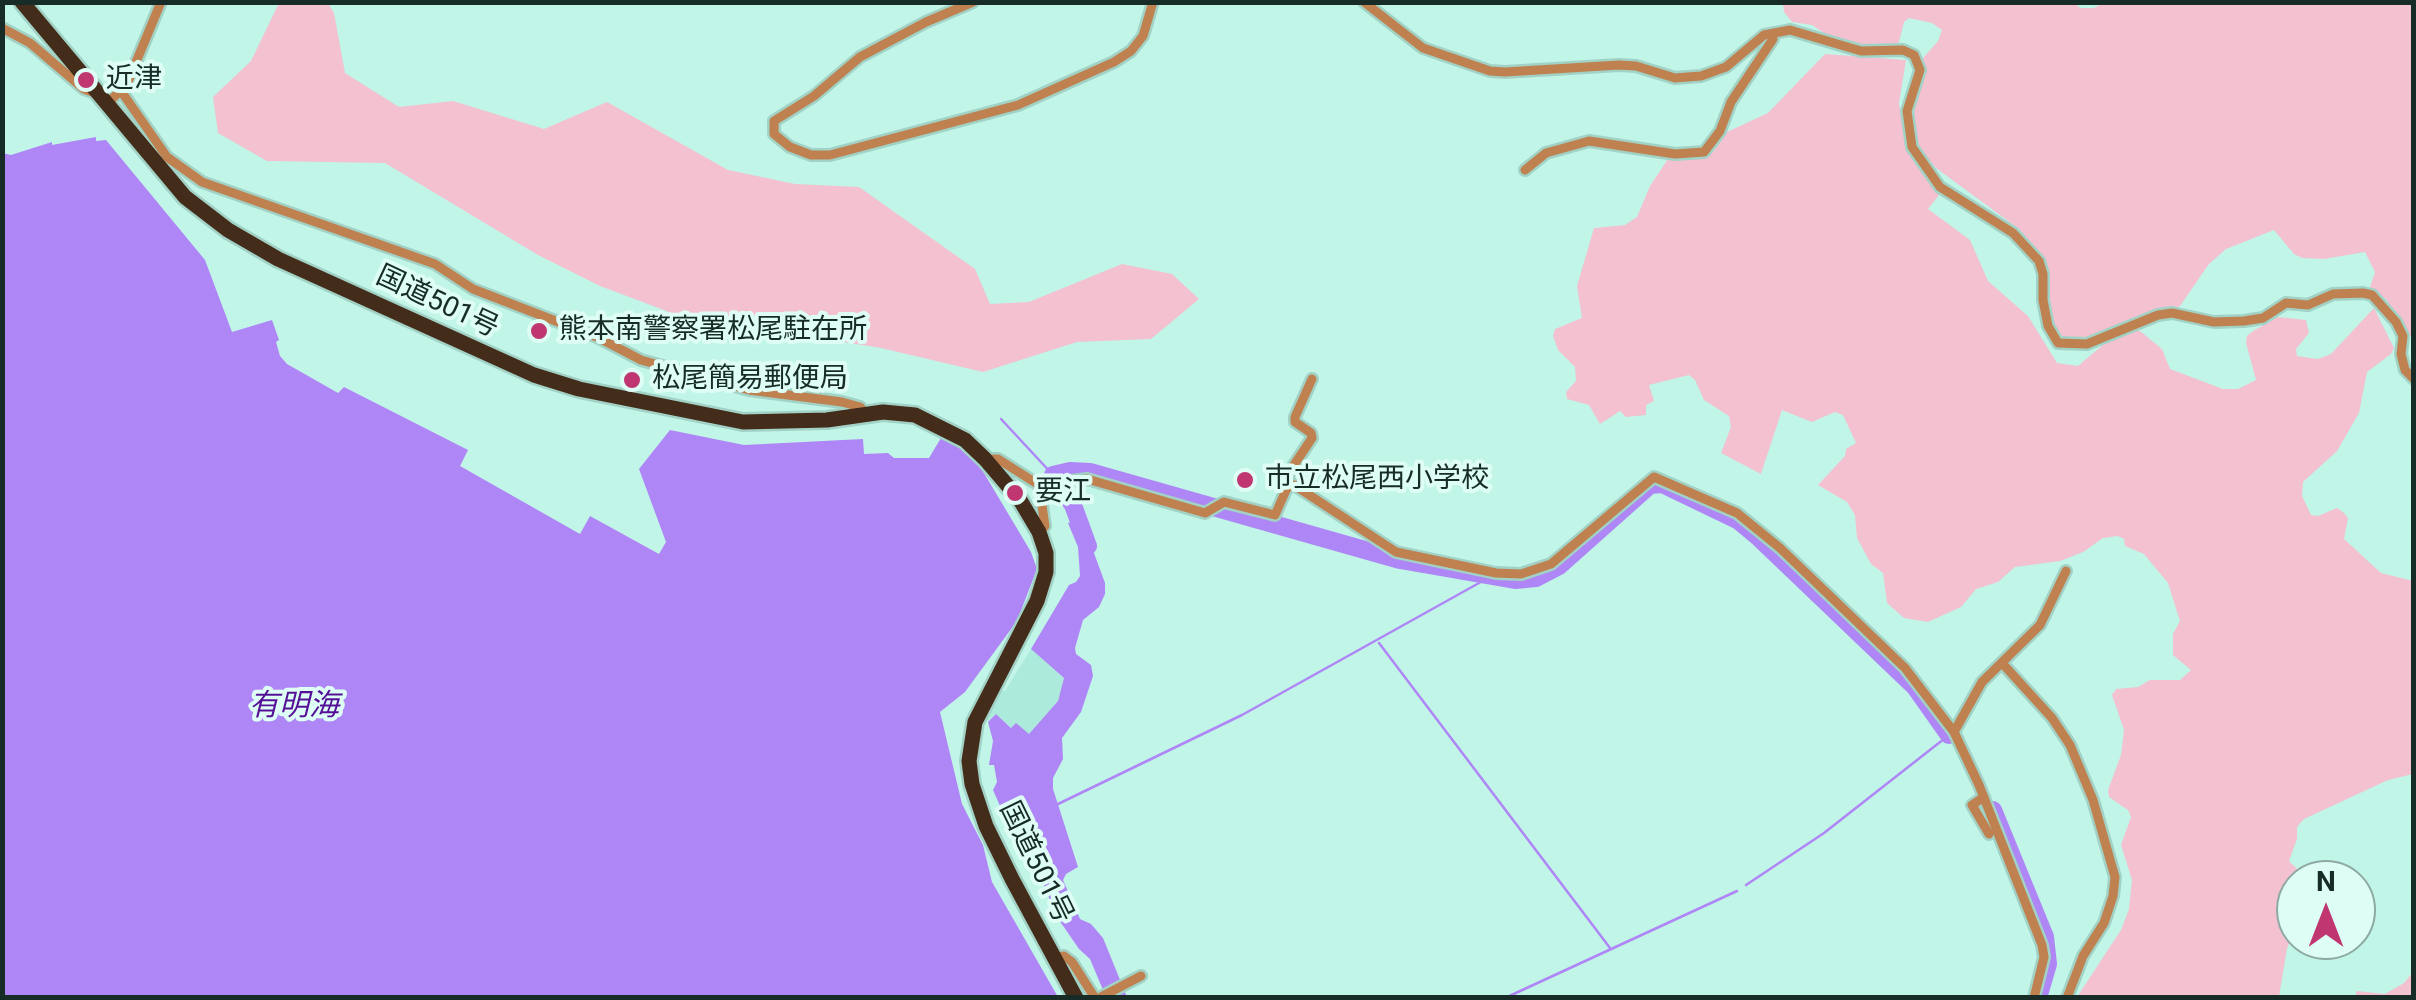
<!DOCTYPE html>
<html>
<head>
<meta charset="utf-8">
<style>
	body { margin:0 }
	#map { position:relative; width:2416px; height:1000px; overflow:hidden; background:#c1f5e8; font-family:Roboto,sans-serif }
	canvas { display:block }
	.frame { position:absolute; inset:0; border:5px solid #172b27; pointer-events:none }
	.north { position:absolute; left:2276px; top:860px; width:100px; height:100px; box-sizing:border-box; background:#defdf5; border:2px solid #8ea9a3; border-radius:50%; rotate:0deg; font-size:28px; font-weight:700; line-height:40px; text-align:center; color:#172b27 }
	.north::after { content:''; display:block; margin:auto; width:35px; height:45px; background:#bf3670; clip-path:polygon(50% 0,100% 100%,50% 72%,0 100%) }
</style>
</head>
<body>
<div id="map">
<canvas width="2416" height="1000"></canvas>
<div class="frame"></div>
<div class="north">N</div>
</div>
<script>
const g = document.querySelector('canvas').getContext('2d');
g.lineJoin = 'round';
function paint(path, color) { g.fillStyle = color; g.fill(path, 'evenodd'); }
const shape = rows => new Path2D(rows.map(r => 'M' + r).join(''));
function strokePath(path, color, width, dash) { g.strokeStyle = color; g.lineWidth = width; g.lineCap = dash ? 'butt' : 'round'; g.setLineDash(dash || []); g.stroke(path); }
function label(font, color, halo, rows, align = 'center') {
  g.font = font + ' Roboto,"Noto Sans JP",sans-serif'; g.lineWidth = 8; g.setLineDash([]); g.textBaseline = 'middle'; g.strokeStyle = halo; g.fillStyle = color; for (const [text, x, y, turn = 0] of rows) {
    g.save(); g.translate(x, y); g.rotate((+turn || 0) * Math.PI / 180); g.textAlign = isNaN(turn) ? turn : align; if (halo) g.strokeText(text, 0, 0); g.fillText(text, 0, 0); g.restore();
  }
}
paint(shape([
	[1031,649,1064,678,1058,701,1029,735,1012,728,996,714,988,721,987,719,1001,691,1005,691]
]), '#aceadc');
paint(shape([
	[2074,2,2080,8,2094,8,2105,2,2413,3,2413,335,2406,338,2387,300,2370,287,2375,272,2365,252,2324,259,2302,258,2294,254,2274,230,2226,249,2209,264,2180,306,2086,339,2055,339,2051,333,2038,253,2019,229,1936,168,1910,138,1907,94,1923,69,1923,58,1938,41,1942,30,1932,23,1909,18,1904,22,1898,46,1839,43,1812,25,1792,22,1784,12,1783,3],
	[279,3,328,3,334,13,345,73,399,107,453,101,544,129,607,102,728,170,795,184,859,187,975,269,990,304,1029,302,1122,264,1172,274,1199,299,1151,339,1077,342,983,372,881,348,677,315,600,286,538,255,385,163,267,161,218,133,213,97,251,61],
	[1825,54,1906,60,1899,103,1905,143,1939,195,1928,209,1970,240,1988,281,2028,316,2057,363,2078,366,2111,338,2133,330,2140,331,2162,349,2170,369,2223,389,2238,389,2256,380,2246,343,2247,336,2253,331,2278,317,2306,320,2309,333,2296,349,2297,356,2318,359,2331,354,2374,308,2394,348,2391,354,2367,372,2359,413,2337,451,2303,482,2302,496,2311,515,2318,516,2337,508,2344,513,2348,518,2344,539,2381,573,2413,581,2413,774,2388,780,2304,819,2297,827,2297,839,2289,861,2299,871,2300,880,2296,880,2296,928,2287,948,2279,997,2077,997,2121,930,2129,909,2132,880,2121,845,2131,817,2128,810,2109,797,2108,790,2121,755,2124,730,2112,695,2116,689,2138,687,2150,680,2180,680,2191,670,2173,655,2173,634,2180,621,2168,583,2144,554,2125,546,2124,539,2118,536,2103,538,2083,552,2060,561,2015,567,1998,582,1976,589,1961,607,1928,622,1904,618,1887,603,1883,573,1871,564,1857,538,1855,515,1847,502,1818,485,1845,456,1846,449,1856,443,1843,415,1835,412,1812,422,1782,410,1761,474,1721,453,1731,427,1729,416,1704,400,1695,380,1689,375,1649,385,1654,401,1646,405,1646,415,1626,417,1620,411,1600,424,1589,405,1567,399,1566,392,1576,381,1575,367,1558,350,1553,336,1555,329,1582,318,1577,286,1594,228,1625,225,1637,217,1650,186,1670,156,1700,155,1714,151,1727,132,1768,113],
	[2413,972,2413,997,2355,997,2357,991,2385,994,2404,983]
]), '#f3c1cf');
paint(shape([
	[96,137,96,141,106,140,205,260,232,332,272,320,279,340,276,342,280,356,287,364,338,393,344,387,468,450,460,466,580,534,590,516,659,554,666,542,639,469,670,430,744,445,863,439,864,454,888,453,894,458,929,458,941,438,950,440,978,463,1031,552,1037,569,1017,621,965,692,940,712,962,804,983,845,992,882,1058,997,3,997,2,153,11,155,52,142,52,145],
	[1071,522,1078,528,1084,526,1105,583,1105,594,1099,607,1083,620,1075,648,1076,654,1091,665,1093,676,1081,712,1062,738,1063,759,1053,778,1053,789,1078,867,1066,874,1063,880,1080,919,1091,924,1103,938,1127,997,1106,997,1090,959,1079,949,1057,917,1042,881,1026,865,993,790,997,782,994,765,989,765,993,741,988,722,996,714,1011,728,1016,723,1029,734,1058,701,1064,678,1031,649,1069,585,1076,582,1080,576,1078,547,1068,523]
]), '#af86f6');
strokePath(shape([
	[1001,419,1053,475],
	[1379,643,1610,948],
	[1056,805,1242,715,1488,578],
	[1746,885,1824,833,1949,735],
	[1505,998,1737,891]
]), '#af86f6', 2.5);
strokePath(shape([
	[1088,546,1073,505,1053,475,1070,471,1090,472,1400,560,1515,580,1536,578,1559,566,1650,485,1662,484,1739,521,1757,536,1915,687,1949,735],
	[1993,810,2045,937,2048,964,2038,998]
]), '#af86f6', 18);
const street = shape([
	[973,2,926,22,860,57,814,96,774,121,774,134,790,147,811,155,830,155,1018,105,1114,62,1131,51,1143,36,1153,2],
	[1364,2,1423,48,1490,71,1505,72,1619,65,1636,66,1675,78,1701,76,1726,67,1764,35,1790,30,1861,51,1903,50,1914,55,1920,70,1907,111,1912,147,1940,187,2013,233,2039,261,2043,274,2043,300,2048,326,2058,343,2087,344,2158,315,2172,313,2214,322,2244,321,2263,318,2286,303,2308,305,2333,294,2363,293,2372,295,2396,322,2403,336,2401,354,2405,370,2414,379],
	[2,28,30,43,84,89,95,93],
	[121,91,167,157,202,182,435,264,473,289,597,337,641,360,749,390,842,402,860,407,865,413],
	[107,104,127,84,161,2],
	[1525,170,1546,153,1589,141,1675,154,1704,152,1720,131,1731,102,1773,39,1771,35],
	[986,459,998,459,1039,485,1087,479,1205,513,1224,502,1275,515,1287,488,1294,485,1396,552,1496,573,1521,574,1551,564,1654,477,1737,513,1780,548,1905,668,1954,732,1979,785,2042,945,2044,957,2034,998],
	[1039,485,1045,526,1039,532],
	[1289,485,1288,474,1312,438,1311,433,1295,422,1295,417,1312,379],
	[2002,663,2052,718,2070,745,2093,800,2115,877,2113,896,2104,923,2083,956,2067,998],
	[1954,732,1982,682,2040,625,2066,571],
	[1984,797,1972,805,1989,834],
	[1055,957,1064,956,1072,962,1095,998],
	[1099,998,1141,976]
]);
const highway = shape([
	[22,2,185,197,228,230,278,259,534,375,579,389,743,422,827,420,883,412,915,415,965,440,985,459,1020,500,1039,532,1046,553,1046,572,1037,601,975,722,969,761,972,784,986,826,1012,879,1076,998]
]);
strokePath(street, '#a2d1c5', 14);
strokePath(highway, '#a2d1c5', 20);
strokePath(street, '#be814f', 9);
strokePath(highway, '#432c1a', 15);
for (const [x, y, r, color] of [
	[86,80,10,"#bf3670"],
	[539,331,10,"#bf3670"],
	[632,380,10,"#bf3670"],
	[1245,480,10,"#bf3670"],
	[1015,493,10,"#bf3670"]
]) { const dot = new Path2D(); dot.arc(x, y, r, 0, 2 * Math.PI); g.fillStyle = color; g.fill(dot); strokePath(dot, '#defdf5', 4); }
label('28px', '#172b27', '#defdf5', [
	["近津",106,80],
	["熊本南警察署松尾駐在所",559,331],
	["松尾簡易郵便局",652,380],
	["市立松尾西小学校",1265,480],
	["要江",1035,493]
], 'left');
label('28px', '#172b27', '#defdf5', [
	["国道501号",437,303,25],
	["国道501号",1035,863,64]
]);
label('italic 30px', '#550f97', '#defdf5', [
	["有明海",294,707]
]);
</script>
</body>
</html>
